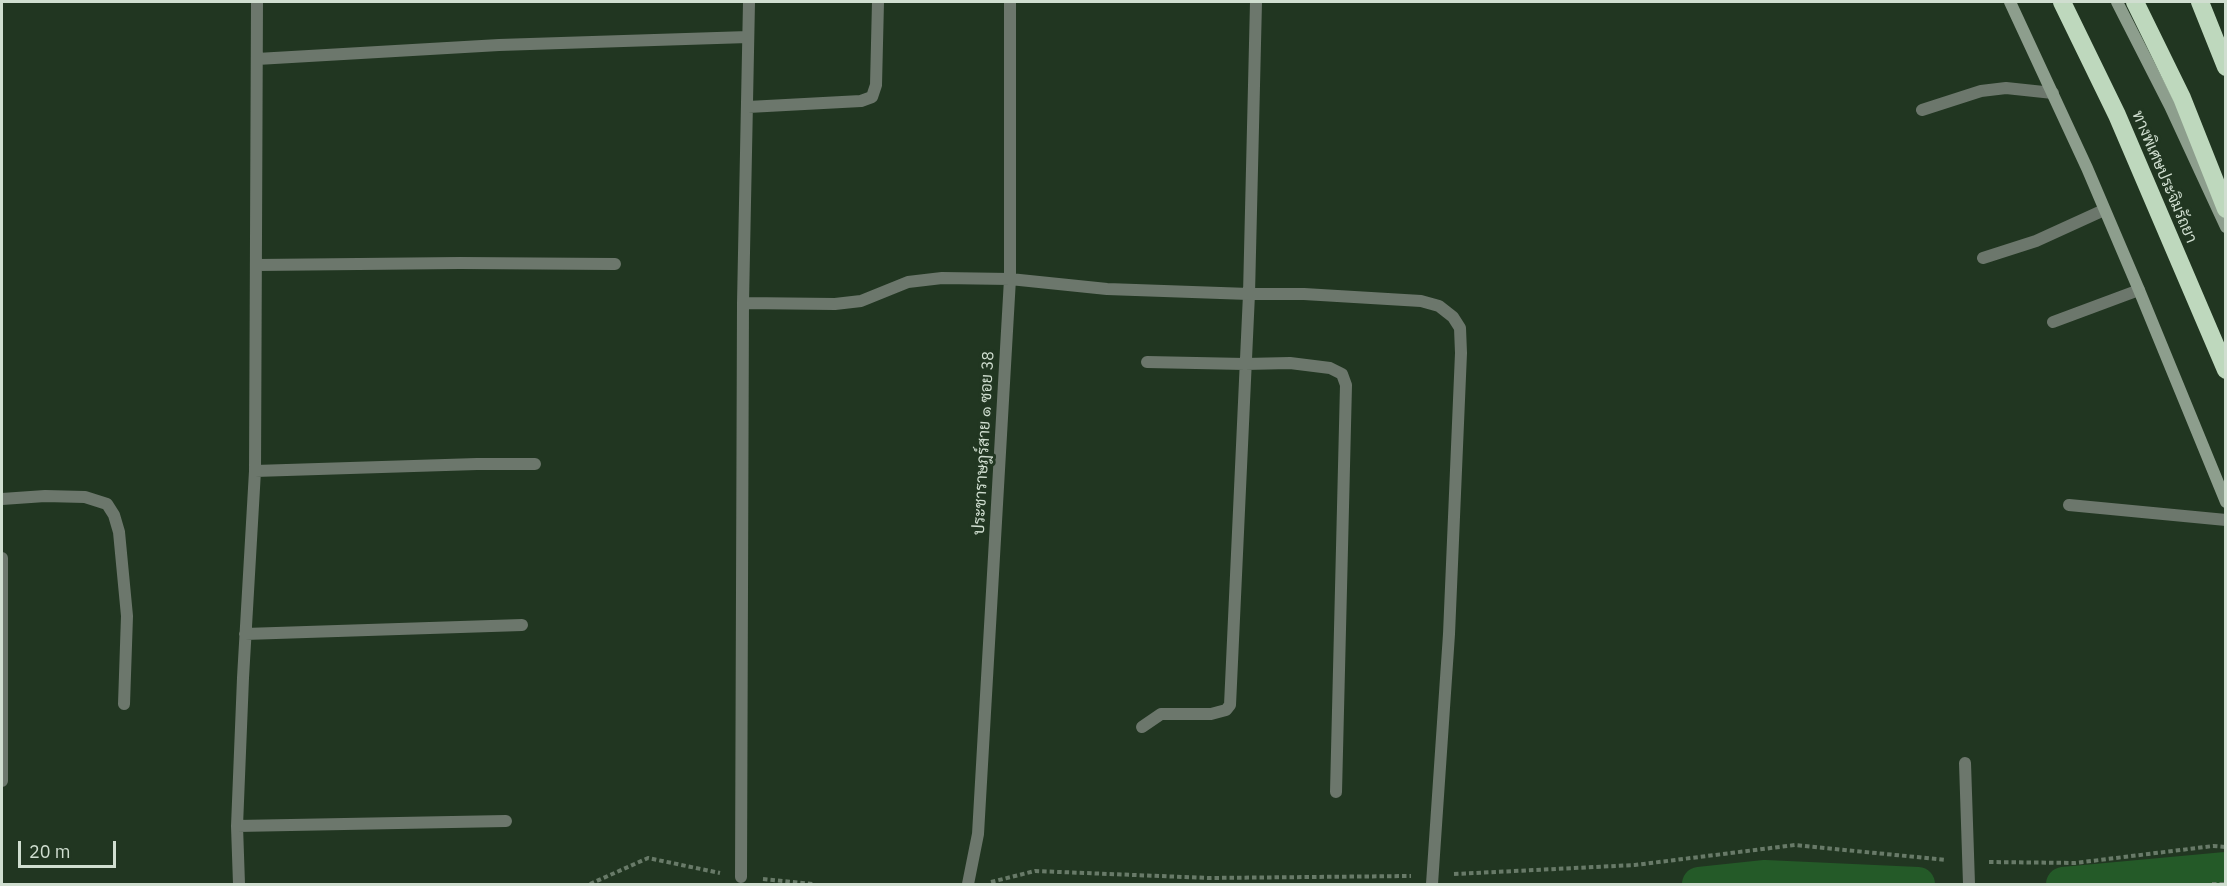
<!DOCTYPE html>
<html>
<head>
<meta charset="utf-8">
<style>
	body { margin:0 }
	#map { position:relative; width:2227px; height:886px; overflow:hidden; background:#213621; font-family:"IBM Plex Sans",sans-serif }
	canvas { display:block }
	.frame { position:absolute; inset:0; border:3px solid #d0ded0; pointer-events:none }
	.scale { position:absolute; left:18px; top:841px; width:98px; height:27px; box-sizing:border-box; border:3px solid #d0ded0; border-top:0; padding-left:8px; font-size:18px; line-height:21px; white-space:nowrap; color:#d0ded0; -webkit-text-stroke:4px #213621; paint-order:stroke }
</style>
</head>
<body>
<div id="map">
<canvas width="2227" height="886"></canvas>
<div class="frame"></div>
<div class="scale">20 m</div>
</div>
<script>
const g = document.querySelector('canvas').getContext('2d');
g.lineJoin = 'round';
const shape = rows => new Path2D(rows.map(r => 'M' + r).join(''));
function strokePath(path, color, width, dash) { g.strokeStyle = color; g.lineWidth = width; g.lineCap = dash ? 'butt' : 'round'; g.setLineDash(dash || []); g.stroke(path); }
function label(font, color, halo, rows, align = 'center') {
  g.font = font + ' "IBM Plex Sans",Sarabun,sans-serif'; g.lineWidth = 6; g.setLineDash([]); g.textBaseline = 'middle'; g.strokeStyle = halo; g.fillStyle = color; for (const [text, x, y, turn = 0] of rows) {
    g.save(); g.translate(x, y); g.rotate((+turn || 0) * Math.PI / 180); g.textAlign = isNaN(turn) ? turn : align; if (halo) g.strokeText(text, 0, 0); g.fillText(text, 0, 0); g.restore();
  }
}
strokePath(shape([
	[1699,884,1765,877,1918,884],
	[2063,884,2226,869]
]), '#245a28', 34);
strokePath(shape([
	[1989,862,2075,863,2213,846,2226,847],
	[1454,874,1635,865,1795,845,1946,860],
	[763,879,813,884],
	[991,882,1035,871,1209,878,1411,876],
	[590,884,648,858,720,873],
	[2212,884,2226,884]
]), '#687a68', 4, [4.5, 3]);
strokePath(shape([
	[1147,362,1245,364,1290,363,1330,368,1342,374,1346,385,1336,792],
	[1142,727,1161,714,1211,714,1226,710,1230,705,1249,294]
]), '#6c776c', 12);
strokePath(shape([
	[1256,2,1249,294,1304,294,1421,301,1439,306,1453,317,1460,328,1461,353,1449,634,1432,884],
	[257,59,499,45,748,37],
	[748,107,861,101,872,97,876,85,878,2],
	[1922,110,1981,91,2006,88,2053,93],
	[1983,258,2036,241,2104,210],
	[257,265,460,263,615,264],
	[743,303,835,304,861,301,908,282,942,278,1010,279,1107,289,1249,294],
	[2053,322,2139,290],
	[255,471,477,464,535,464],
	[2,499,45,496,85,497,107,504,114,515,119,532,127,616,124,704],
	[2069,505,2226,520],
	[2,558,2,781],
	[245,634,522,625],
	[1965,763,1969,884],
	[237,826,506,821],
	[741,877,743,303,749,2],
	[239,884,237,826,243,678,255,471,257,2],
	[968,884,978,834,1010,279,1010,2]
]), '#6c776c', 12);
strokePath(shape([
	[2010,2,2087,168,2139,290,2226,502],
	[2117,2,2170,106,2226,227]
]), '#8d9e8d', 12);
strokePath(shape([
	[2062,2,2117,115,2226,370],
	[2135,2,2182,98,2226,209],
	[2200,2,2226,67]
]), '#bed8bd', 18);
label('16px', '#d0ded0', '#213621', [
	["ทางพิเศษประจิมรัถยา",2164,177,67],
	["ประชาราษฎร์สาย ๑ ซอย 38",984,443,-87]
]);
</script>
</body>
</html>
